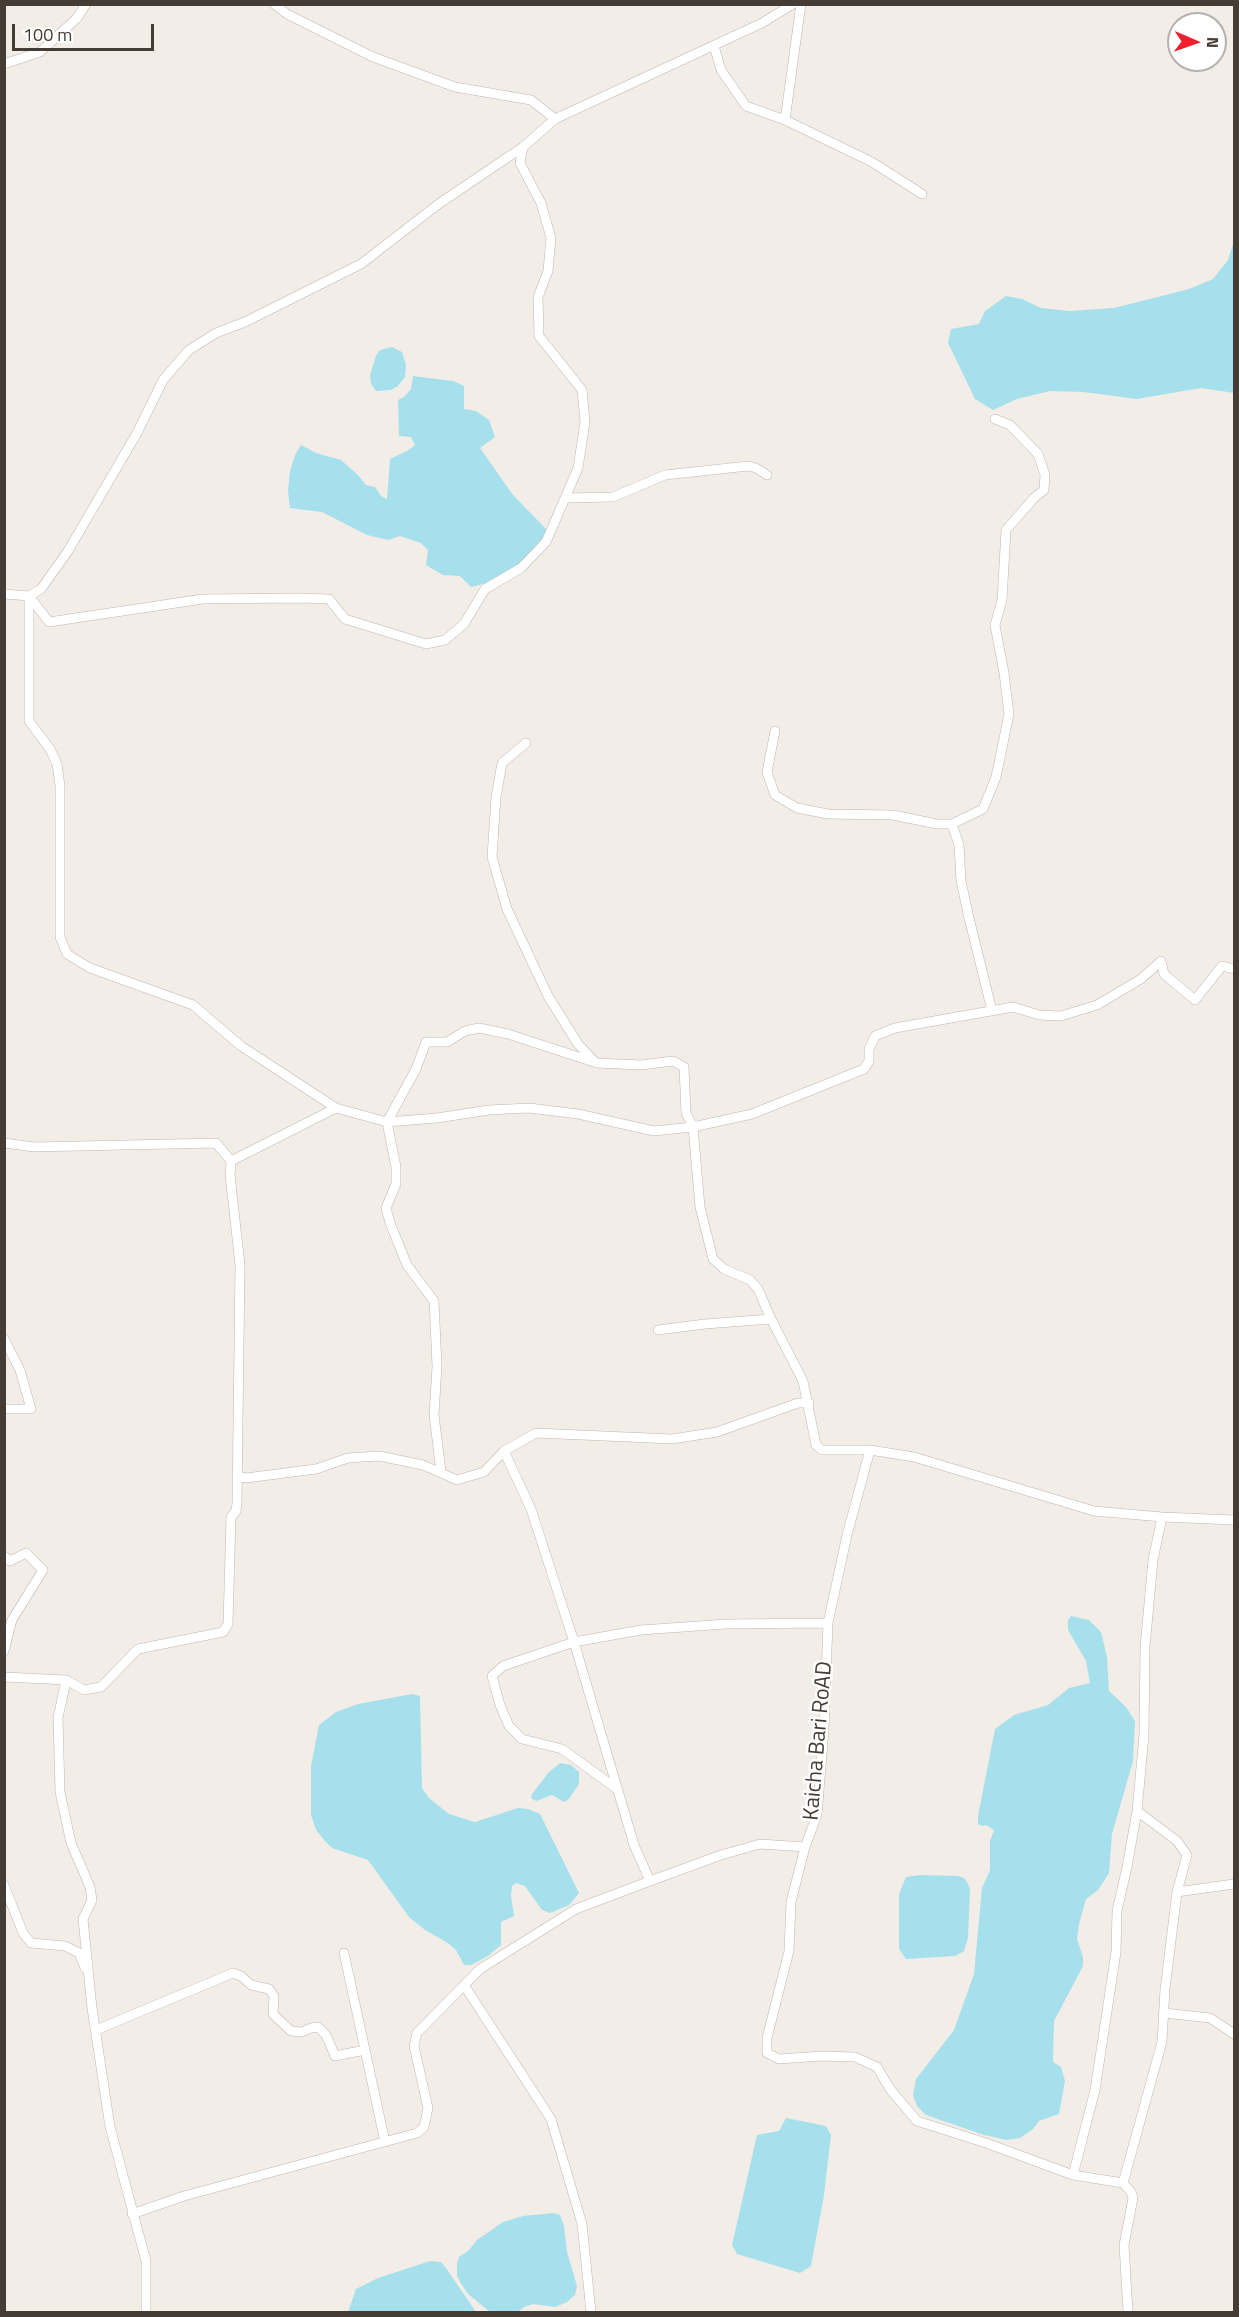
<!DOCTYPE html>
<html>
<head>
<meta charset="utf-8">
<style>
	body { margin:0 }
	#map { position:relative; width:1239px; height:2317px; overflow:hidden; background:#f3ede7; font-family:"Titillium Web",sans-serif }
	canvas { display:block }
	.frame { position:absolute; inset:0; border:6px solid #463c36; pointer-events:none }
	.north { position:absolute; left:1167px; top:12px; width:60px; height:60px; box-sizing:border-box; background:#fff; border:2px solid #b5b1af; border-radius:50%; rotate:92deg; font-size:16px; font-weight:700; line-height:24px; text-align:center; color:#463c36 }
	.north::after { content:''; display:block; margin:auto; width:21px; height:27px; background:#f1202e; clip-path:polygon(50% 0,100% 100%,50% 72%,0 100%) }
	.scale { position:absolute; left:12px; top:24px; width:142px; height:27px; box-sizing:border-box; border:3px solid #463c36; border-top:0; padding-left:8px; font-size:18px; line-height:21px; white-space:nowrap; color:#463c36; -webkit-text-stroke:4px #fff; paint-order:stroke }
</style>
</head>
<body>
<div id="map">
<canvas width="1239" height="2317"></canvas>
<div class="frame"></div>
<div class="north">N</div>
<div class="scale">100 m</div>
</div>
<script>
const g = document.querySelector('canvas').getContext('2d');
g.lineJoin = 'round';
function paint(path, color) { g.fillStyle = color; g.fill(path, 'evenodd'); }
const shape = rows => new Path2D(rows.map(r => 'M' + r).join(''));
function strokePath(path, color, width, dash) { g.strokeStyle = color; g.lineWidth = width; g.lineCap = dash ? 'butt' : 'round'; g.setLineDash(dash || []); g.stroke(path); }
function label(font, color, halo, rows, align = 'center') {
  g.font = font + ' "Titillium Web",sans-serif'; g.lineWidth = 5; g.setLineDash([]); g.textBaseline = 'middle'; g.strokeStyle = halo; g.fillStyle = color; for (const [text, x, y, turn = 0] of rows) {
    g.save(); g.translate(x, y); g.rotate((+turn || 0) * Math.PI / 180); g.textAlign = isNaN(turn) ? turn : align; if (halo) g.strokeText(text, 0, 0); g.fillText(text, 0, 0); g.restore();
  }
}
paint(shape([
	[1234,241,1234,393,1201,388,1137,399,1083,392,1050,391,1017,399,993,410,975,399,948,343,951,329,979,324,985,311,1006,296,1022,299,1041,308,1069,311,1114,308,1189,289,1213,279,1228,260],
	[392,347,402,352,406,365,405,377,398,386,391,390,376,391,371,384,370,375,376,356,380,350],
	[413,376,453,381,464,386,464,409,476,411,489,420,495,437,480,448,513,495,546,529,545,535,529,554,518,564,487,583,471,587,460,576,443,575,426,565,428,550,421,543,400,536,388,540,367,535,322,512,290,508,288,491,290,471,295,455,301,445,316,453,341,460,358,475,366,485,375,487,381,496,387,499,390,459,407,451,415,445,411,437,399,436,398,400,404,397,411,389],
	[1071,1616,1089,1620,1101,1632,1107,1657,1109,1691,1126,1707,1135,1721,1133,1761,1112,1834,1109,1873,1098,1890,1086,1899,1079,1924,1077,1939,1083,1957,1083,1966,1054,2021,1053,2062,1061,2067,1065,2081,1059,2114,1039,2121,1033,2129,1020,2138,1007,2140,984,2135,926,2115,917,2106,913,2095,916,2079,954,2030,974,1974,982,1888,990,1870,990,1841,994,1830,986,1825,982,1826,978,1824,978,1816,995,1729,1014,1715,1048,1705,1069,1688,1090,1683,1086,1661,1068,1630,1068,1620],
	[412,1694,420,1696,422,1788,429,1798,449,1814,475,1822,518,1808,528,1809,540,1814,579,1893,569,1905,550,1913,542,1910,525,1886,516,1883,512,1886,511,1896,514,1916,501,1922,501,1945,488,1956,471,1965,464,1965,456,1950,448,1943,425,1930,409,1917,368,1860,332,1848,325,1841,316,1830,311,1815,311,1766,319,1725,336,1712,358,1704],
	[560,1763,571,1765,579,1772,579,1784,569,1799,564,1802,552,1795,536,1801,531,1798,532,1794,549,1772],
	[920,1875,958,1876,964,1878,967,1882,970,1889,968,1938,964,1951,955,1956,906,1959,899,1949,899,1894,906,1877],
	[786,2118,826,2126,831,2135,824,2195,811,2266,800,2273,737,2254,732,2245,757,2135,779,2131],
	[554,2213,560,2215,564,2226,567,2252,577,2286,575,2295,567,2302,555,2307,533,2304,524,2307,518,2312,490,2312,468,2294,460,2282,457,2275,457,2263,459,2257,469,2250,477,2240,503,2222,523,2216],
	[430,2261,441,2262,446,2268,476,2312,348,2312,356,2289,378,2278]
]), '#a6e0ed');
const street = shape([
	[274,4,287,14,373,57,455,87,531,100,555,119],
	[714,46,721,70,746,106,785,120,872,162,922,194],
	[4,64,40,52,77,18,86,4],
	[785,120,801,4],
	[567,498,613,497,665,475,748,466,756,468,767,475],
	[4,594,29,596,41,589,68,551,137,433,163,380,189,350,216,333,245,322,361,264,440,203,523,147,555,119,762,23,793,4],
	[29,596,29,721,50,749,57,764,60,786,60,937,67,954,90,968,193,1005,241,1046,336,1108,387,1122,437,1118,489,1110,529,1108,578,1114,654,1131,693,1127,752,1114,864,1069,869,1061,869,1049,875,1036,895,1028,1013,1007,1039,1015,1061,1016,1097,1005,1141,979,1161,961,1164,974,1195,1000,1222,966,1234,969],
	[29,596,49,622,203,599,300,598,329,599,345,619,426,644,445,640,464,624,485,589,521,568,546,542,578,468,585,422,582,390,539,336,538,297,548,271,551,238,541,203,520,163,523,147],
	[775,731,767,772,775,795,797,808,828,814,893,815,937,824,952,824,983,809,996,777,1009,714,1004,673,995,625,1002,600,1006,530,1034,498,1044,490,1045,475,1038,454,1010,425,995,419],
	[526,743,502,763,496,797,492,857,507,909,548,996,578,1044,596,1063,641,1065,673,1061,684,1067,686,1113,693,1127,700,1207,713,1259,724,1269,750,1280,758,1289,771,1319,803,1381,816,1445,822,1450,870,1450],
	[952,824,959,845,961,881,969,918,992,1011],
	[4,1143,34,1147,216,1143,231,1161,230,1175,240,1265,237,1503,236,1511,231,1517,228,1624,223,1632,138,1649,101,1687,84,1690,66,1680,4,1677],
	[231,1161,336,1108],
	[658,1330,705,1324,771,1319],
	[4,1339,20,1370,31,1409,4,1409],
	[504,1451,531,1509,574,1642,503,1666,492,1676,500,1705,509,1726,522,1739,562,1749,617,1789],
	[441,1472,434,1415,437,1366,434,1301,407,1265,390,1223,386,1208,396,1184,396,1167,387,1122,416,1069,426,1042,447,1042,465,1031,479,1028,508,1034,594,1062],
	[237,1476,246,1478,316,1469,348,1458,379,1456,423,1465,457,1480,484,1472,504,1451,536,1433,672,1439,717,1432,798,1403,809,1403],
	[4,1556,10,1561,26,1553,43,1570,12,1620,4,1651],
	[66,1680,58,1718,60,1792,71,1843,90,1887,92,1900,83,1919,92,2008,110,2127,146,2261,146,2312],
	[650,1881,634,1845,574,1642,641,1630,726,1624,828,1623],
	[4,1885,23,1933,31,1943,65,1946,79,1953,85,1968],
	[1177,1892,1234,1884],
	[344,1953,385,2142],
	[464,1985,551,2119,582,2224,591,2312],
	[1164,2013,1210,2018,1234,2034],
	[96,2030,233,1973,241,1976,251,1985,269,1989,274,1996,273,2014,291,2031,302,2032,311,2028,318,2027,326,2035,335,2056,365,2050],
	[1073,2175,1095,2090,1116,1952,1117,1911,1127,1867,1137,1811,1144,1735,1145,1647,1153,1560,1162,1517],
	[1123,2183,1162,2042,1165,1989,1177,1892,1187,1855,1177,1841,1137,1811],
	[132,2214,184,2196,417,2133,424,2127,428,2108,414,2046,417,2033,480,1969,576,1909,650,1881,721,1855,760,1844,805,1847],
	[1128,2312,1124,2245,1133,2198,1131,2192,1123,2183,1073,2175,986,2143,917,2121,890,2089,877,2067,855,2057,822,2056,779,2059,767,2053,767,2038,789,1951,791,1902,805,1847,817,1815,824,1730,828,1623,847,1535,870,1450,914,1457,1094,1511,1162,1517,1234,1520]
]);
strokePath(street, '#c1b5ad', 10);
strokePath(street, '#fff', 9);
label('22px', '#463c36', '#fff', [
	["Kaicha Bari RoAD",819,1741,-85]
]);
</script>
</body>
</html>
